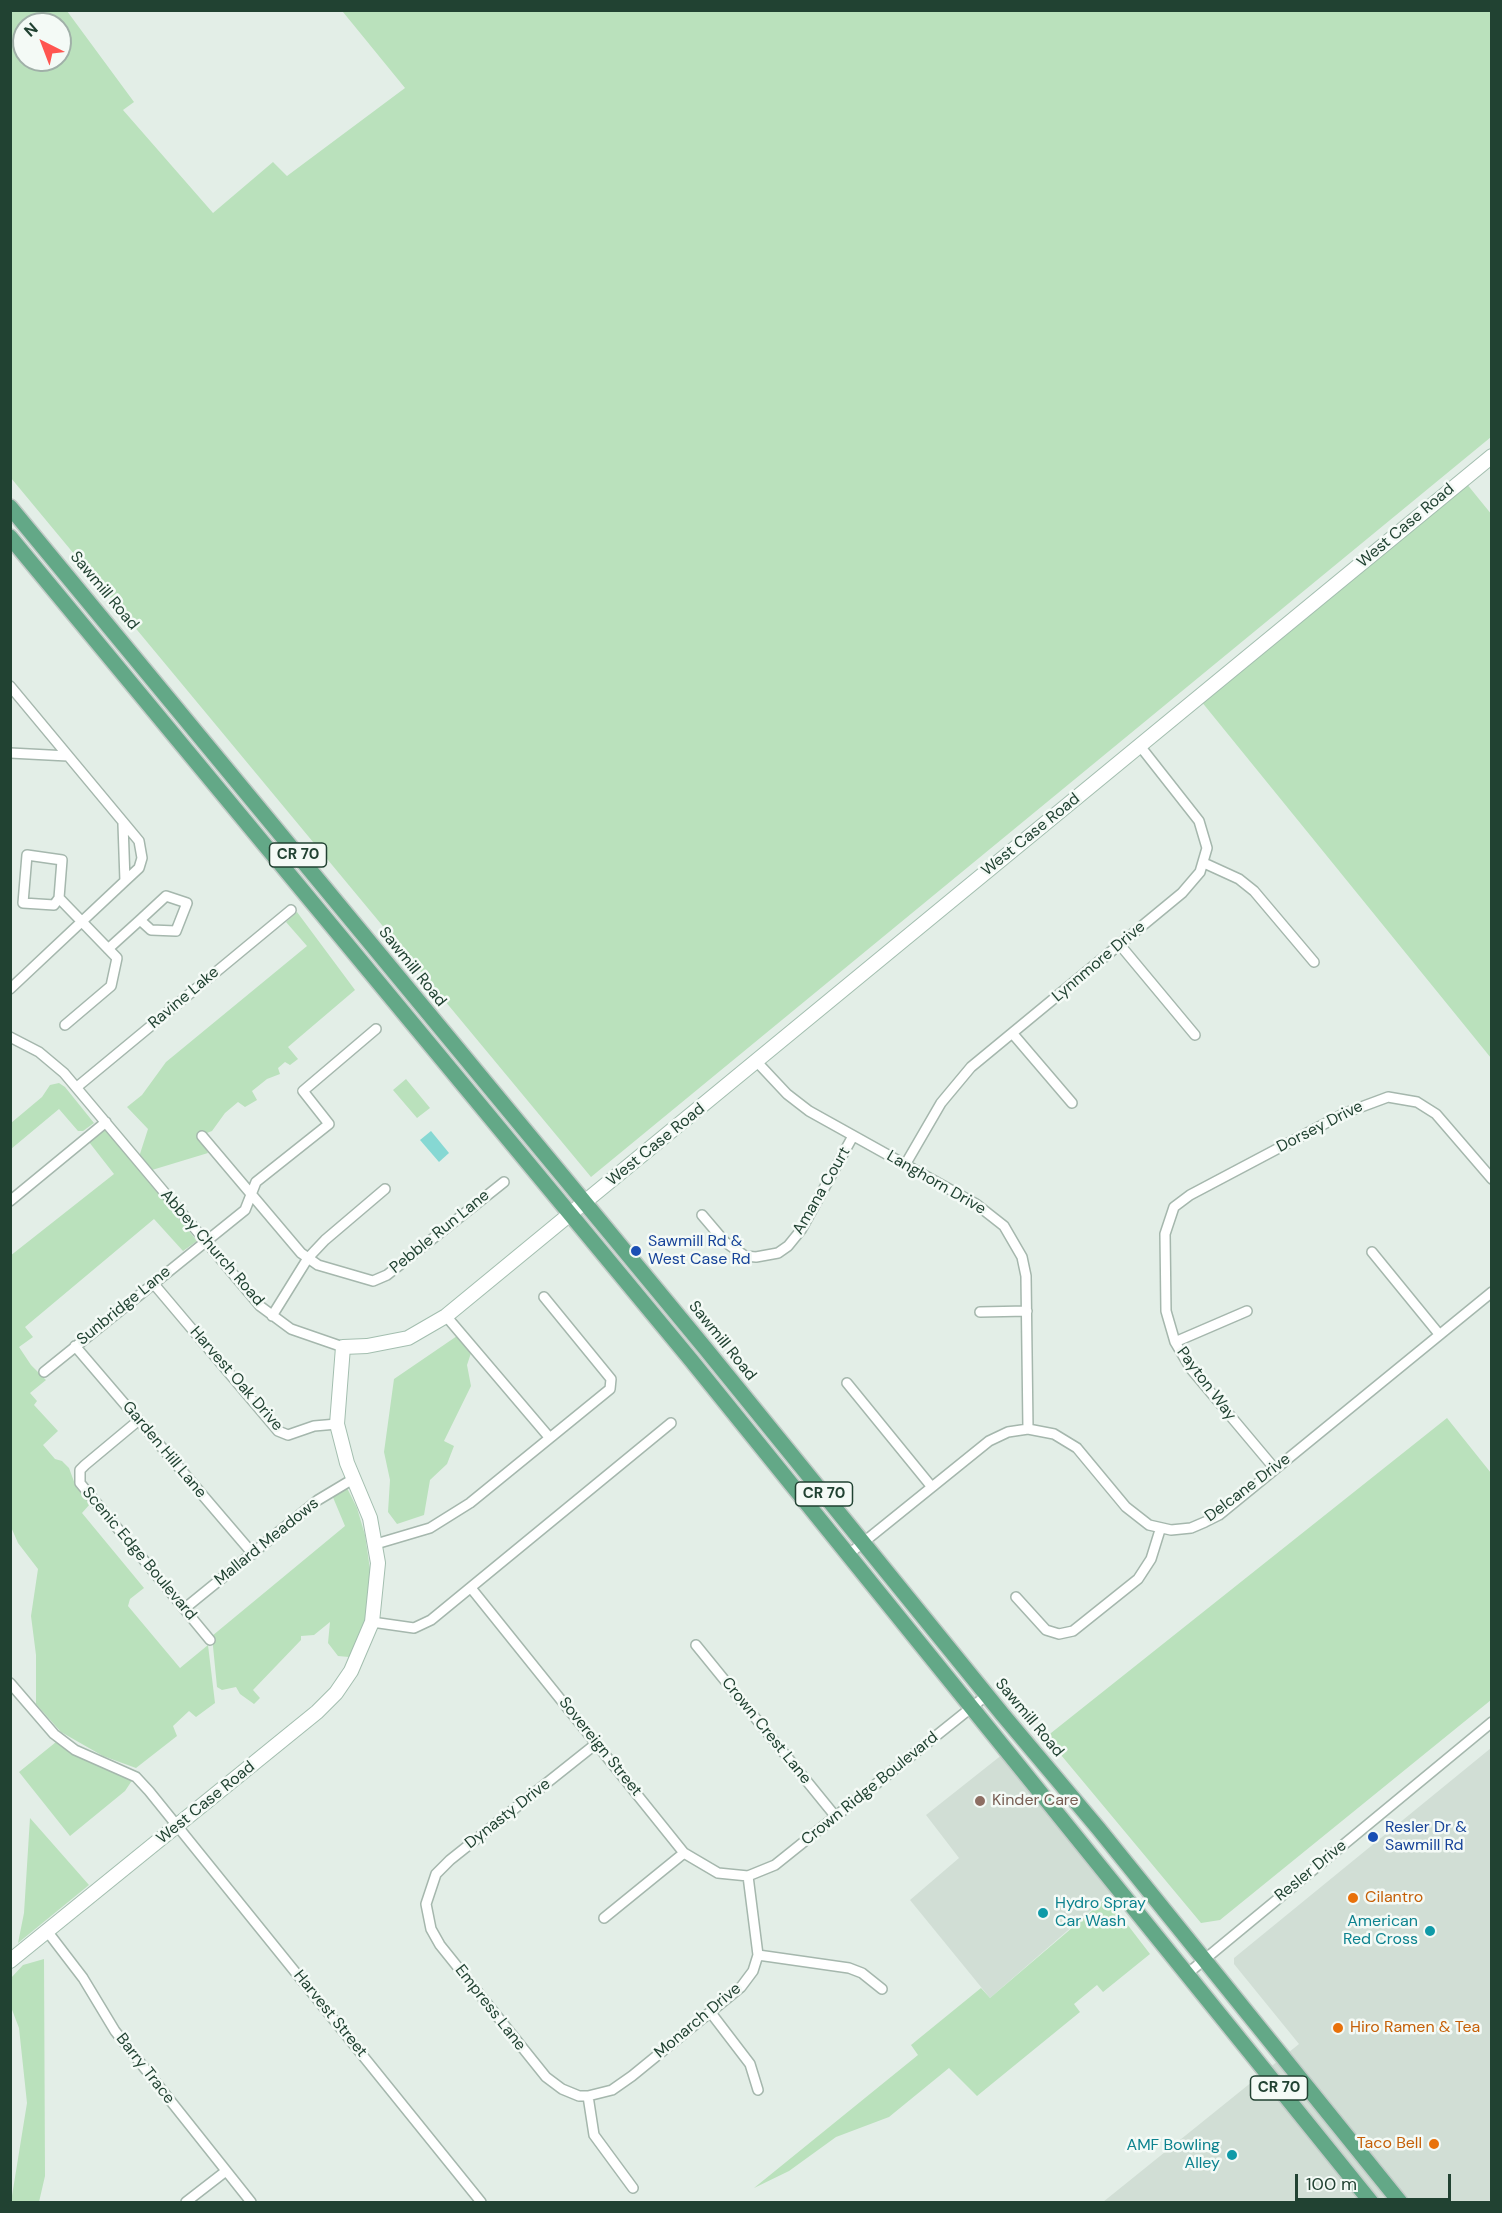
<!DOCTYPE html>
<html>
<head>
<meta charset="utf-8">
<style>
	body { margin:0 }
	#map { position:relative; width:1502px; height:2213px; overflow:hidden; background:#e3eee7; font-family:"DM Sans",sans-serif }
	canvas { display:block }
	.frame { position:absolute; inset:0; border:12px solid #214232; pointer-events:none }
	.north { position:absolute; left:12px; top:12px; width:60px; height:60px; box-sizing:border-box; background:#f4faf6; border:2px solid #a0b0a8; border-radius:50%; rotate:318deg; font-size:16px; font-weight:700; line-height:24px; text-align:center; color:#214232 }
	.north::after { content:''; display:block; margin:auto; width:21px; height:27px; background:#ff5550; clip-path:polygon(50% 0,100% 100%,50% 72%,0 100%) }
	.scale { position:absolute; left:1295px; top:2174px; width:156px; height:27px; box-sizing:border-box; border:3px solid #214232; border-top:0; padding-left:8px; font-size:18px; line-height:21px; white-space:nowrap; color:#214232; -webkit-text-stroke:4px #f4faf6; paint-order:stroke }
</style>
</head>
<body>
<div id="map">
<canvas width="1502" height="2213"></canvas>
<div class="frame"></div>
<div class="north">N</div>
<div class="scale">100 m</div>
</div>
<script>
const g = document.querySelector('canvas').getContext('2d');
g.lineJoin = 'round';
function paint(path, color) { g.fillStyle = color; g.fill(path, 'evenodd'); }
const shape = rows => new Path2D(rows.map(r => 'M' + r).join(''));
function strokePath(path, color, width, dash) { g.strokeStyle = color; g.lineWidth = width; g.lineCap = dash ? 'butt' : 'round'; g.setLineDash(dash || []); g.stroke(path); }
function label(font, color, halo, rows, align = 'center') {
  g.font = font + ' "DM Sans",sans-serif'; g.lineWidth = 5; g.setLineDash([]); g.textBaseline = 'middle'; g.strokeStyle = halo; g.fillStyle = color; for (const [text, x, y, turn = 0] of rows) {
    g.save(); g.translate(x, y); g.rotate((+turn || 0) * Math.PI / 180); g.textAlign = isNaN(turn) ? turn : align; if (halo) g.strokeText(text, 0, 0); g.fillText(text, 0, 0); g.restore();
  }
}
paint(shape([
	[1491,1748,1491,2202,1103,2202,1299,2044,1234,1964,1234,1958],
	[1003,1754,1113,1891,990,1998,910,1900,959,1858,926,1815]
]), '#d1ded5');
paint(shape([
	[10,11,67,11,134,102,123,110,213,213,273,162,287,176,405,88,343,12,345,11,1491,11,1491,437,591,1177,11,478],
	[24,24,60,24,60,60,24,60],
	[1466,483,1492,515,1491,1058,1201,701],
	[297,912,355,990,288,1047,298,1059,290,1065,285,1062,278,1068,280,1074,267,1079,252,1091,257,1100,245,1107,238,1102,225,1113,212,1131,199,1136,208,1153,152,1170,139,1157,148,1129,127,1107,142,1095,166,1062,307,946,286,922],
	[406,1079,430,1108,417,1118,393,1090],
	[59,1083,65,1087,94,1123,83,1131,78,1131,59,1109,11,1149,11,1123,42,1097,50,1085],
	[105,1129,197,1241,183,1251,154,1219,25,1327,33,1337,19,1347,31,1365,46,1380,30,1393,37,1401,34,1405,58,1431,43,1445,55,1459,62,1461,69,1468,76,1487,90,1504,82,1513,144,1588,130,1599,128,1606,180,1668,208,1645,215,1703,196,1717,189,1711,173,1726,177,1736,136,1768,103,1756,61,1732,36,1704,36,1655,31,1616,38,1569,18,1543,11,1527,10,1256,114,1174,89,1142],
	[457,1336,471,1353,467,1365,471,1386,444,1441,454,1446,447,1464,430,1480,424,1515,397,1524,388,1512,390,1480,384,1452,394,1379],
	[1447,1418,1491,1473,1491,1700,1220,1920,1201,1923,1046,1737],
	[346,1486,357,1508,365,1535,373,1590,364,1631,349,1657,338,1656,328,1643,330,1622,314,1635,301,1636,301,1640,253,1690,260,1698,254,1704,240,1694,236,1687,222,1690,217,1687,212,1636,345,1526,332,1495],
	[56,1742,133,1779,125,1791,70,1836,19,1772],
	[30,1818,89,1885,18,1943,24,1913],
	[1107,1898,1150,1954,1103,1992,1097,1985,1074,2004,1080,2012,977,2096,949,2068,889,2117,836,2137,789,2171,754,2188,918,2055,911,2045,981,1988,990,1998],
	[44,1959,45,2176,39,2202,11,2202,27,2103,19,2028,11,2007,11,1978,23,1965]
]), '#bae1bc');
paint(shape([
	[431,1131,449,1153,439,1162,420,1140]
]), '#86d8d3');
const street = shape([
	[10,686,139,841,142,858,139,868,125,881,10,989],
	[10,753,68,756],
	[123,824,125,881],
	[27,855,62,860,59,898,54,905,23,903,27,855],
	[1204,863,1239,879,1254,891,1314,962],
	[59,898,117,958,111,986,65,1025],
	[1120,945,1195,1035],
	[108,949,140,920,166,896,187,903,176,931,151,930,140,920],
	[1013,1034,1072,1103],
	[10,1037,39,1052,64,1073,260,1306,291,1329,343,1347],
	[757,1062,787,1094,809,1111,976,1204,1004,1226,1022,1257,1026,1276,1028,1429],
	[77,1087,291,910],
	[202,1136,301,1253,318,1265,373,1281,387,1275,504,1182],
	[905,1165,941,1103,971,1067,1182,893,1200,872,1207,848,1199,821,1140,746],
	[10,1201,106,1122],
	[702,1215,725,1242,745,1256,756,1257,778,1253,788,1246,801,1230,853,1136],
	[1372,1252,1439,1334],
	[153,1283,278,1431,288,1435,314,1426,337,1424],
	[980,1312,1027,1311],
	[272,1316,308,1258,325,1240,385,1189],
	[446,1316,549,1437],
	[1175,1342,1247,1311],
	[75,1346,253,1554],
	[44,1372,245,1210,256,1182,329,1124,303,1091,376,1029],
	[847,1383,931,1486],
	[139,1420,85,1465,80,1470,80,1483,210,1640],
	[1275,1469,1191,1369,1175,1342,1166,1311,1165,1234,1174,1207,1190,1195,1345,1113,1388,1097,1417,1102,1436,1114,1492,1179],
	[376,1544,430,1528,470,1503,610,1389,611,1379,544,1297],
	[849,1554,989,1441,1008,1432,1028,1429,1054,1434,1077,1448,1126,1507,1149,1525,1171,1530,1191,1528,1205,1522,1219,1515,1492,1292],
	[471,1588,684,1853,718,1873,748,1876,775,1865,987,1695],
	[1016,1597,1046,1630,1059,1634,1073,1631,1138,1579,1151,1559,1160,1530],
	[184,1609,318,1500,353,1479],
	[372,1622,414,1628,431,1620,671,1423],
	[696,1645,836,1817],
	[10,1683,54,1734,75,1750,136,1777,149,1791,481,2202],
	[597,1743,450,1860,436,1874,426,1904,431,1929,440,1945,546,2077,562,2089,579,2096,588,2096,612,2090,632,2076,741,1987,753,1971,758,1955,748,1876],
	[604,1918,684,1853],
	[47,1931,83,1978,115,2031,251,2202],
	[758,1955,849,1968,862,1973,882,1989],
	[1187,1974,1492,1722],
	[711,2013,750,2064,758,2090],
	[588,2096,594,2135,633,2188],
	[186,2202,226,2171]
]);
const secondary = shape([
	[10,1961,317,1712,336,1693,351,1671,372,1622,378,1563,370,1518,347,1463,337,1424,343,1347,367,1346,408,1338,446,1316,1492,456]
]);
const primary = shape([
	[10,507,705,1348,1003,1715,1098,1828,1400,2202],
	[10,537,691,1360,1371,2202]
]);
strokePath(street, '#a5b7ad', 12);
strokePath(secondary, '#a3beaf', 16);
strokePath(primary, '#c1cac6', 18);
strokePath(street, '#fff', 9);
strokePath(secondary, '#fff', 14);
strokePath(primary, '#63a887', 15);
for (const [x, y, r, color] of [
	[636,1251,6,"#1a4fb4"],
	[980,1801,6,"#8d6e63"],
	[1373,1837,6,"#1a4fb4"],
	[1353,1898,6,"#e8710a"],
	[1043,1913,6,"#0f9aa8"],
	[1430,1931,6,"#0f9aa8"],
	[1338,2028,6,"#e8710a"],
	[1434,2144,6,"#e8710a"],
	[1232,2155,6,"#0f9aa8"]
]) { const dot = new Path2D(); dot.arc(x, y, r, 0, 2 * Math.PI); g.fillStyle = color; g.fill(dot); strokePath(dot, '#f4faf6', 2); }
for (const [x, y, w] of [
	[298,855,57],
	[824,1494,57],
	[1279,2088,57]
]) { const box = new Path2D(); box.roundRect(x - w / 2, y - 12, w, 24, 4.5); g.fillStyle = '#f4faf6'; g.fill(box); strokePath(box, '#214232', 1.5); }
label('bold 15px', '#214232', null, [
	["CR 70",298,855],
	["CR 70",824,1494],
	["CR 70",1279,2088]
]);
label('16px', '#214232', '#f4faf6', [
	["West Case Road",1406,526,-40],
	["Sawmill Road",104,591,50],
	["West Case Road",1031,835,-39],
	["Lynnmore Drive",1099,962,-40],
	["Sawmill Road",412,967,51],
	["Ravine Lake",184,998,-40],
	["Dorsey Drive",1320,1127,-27],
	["West Case Road",656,1145,-39],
	["Langhorn Drive",936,1183,30],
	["Amana Court",822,1191,-60],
	["Pebble Run Lane",440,1232,-39],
	["Abbey Church Road",212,1248,49],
	["Sunbridge Lane",124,1306,-39],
	["Sawmill Road",722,1341,51],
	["Harvest Oak Drive",236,1379,49],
	["Payton Way",1206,1384,53],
	["Garden Hill Lane",164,1450,50],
	["Delcane Drive",1248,1488,-37],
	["Mallard Meadows",267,1542,-39],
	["Scenic Edge Boulevard",139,1554,50],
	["Sawmill Road",1029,1718,50],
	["Crown Crest Lane",766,1731,51],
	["Sovereign Street",600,1747,51],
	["Crown Ridge Boulevard",870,1789,-39],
	["West Case Road",206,1803,-39],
	["Dynasty Drive",508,1814,-38],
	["Resler Drive",1311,1871,-39],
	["Empress Lane",490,2008,52],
	["Harvest Street",330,2014,51],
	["Monarch Drive",698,2021,-40],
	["Barry Trace",145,2069,52]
]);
label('16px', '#164399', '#f4faf6', [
	["Sawmill Rd &",648,1242],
	["West Case Rd",648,1260],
	["Resler Dr &",1385,1828],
	["Sawmill Rd",1385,1846]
], 'left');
label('16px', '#785e54', '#f4faf6', [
	["Kinder Care",992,1801]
], 'left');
label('16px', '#c56008', '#f4faf6', [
	["Cilantro",1365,1898],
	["Hiro Ramen & Tea",1350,2028],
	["Taco Bell",1422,2144,"right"]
], 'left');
label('16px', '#0d838f', '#f4faf6', [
	["Hydro Spray",1055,1904,"left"],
	["Car Wash",1055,1922,"left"],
	["American",1418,1922],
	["Red Cross",1418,1940],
	["AMF Bowling",1220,2146],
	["Alley",1220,2164]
], 'right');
</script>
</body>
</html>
